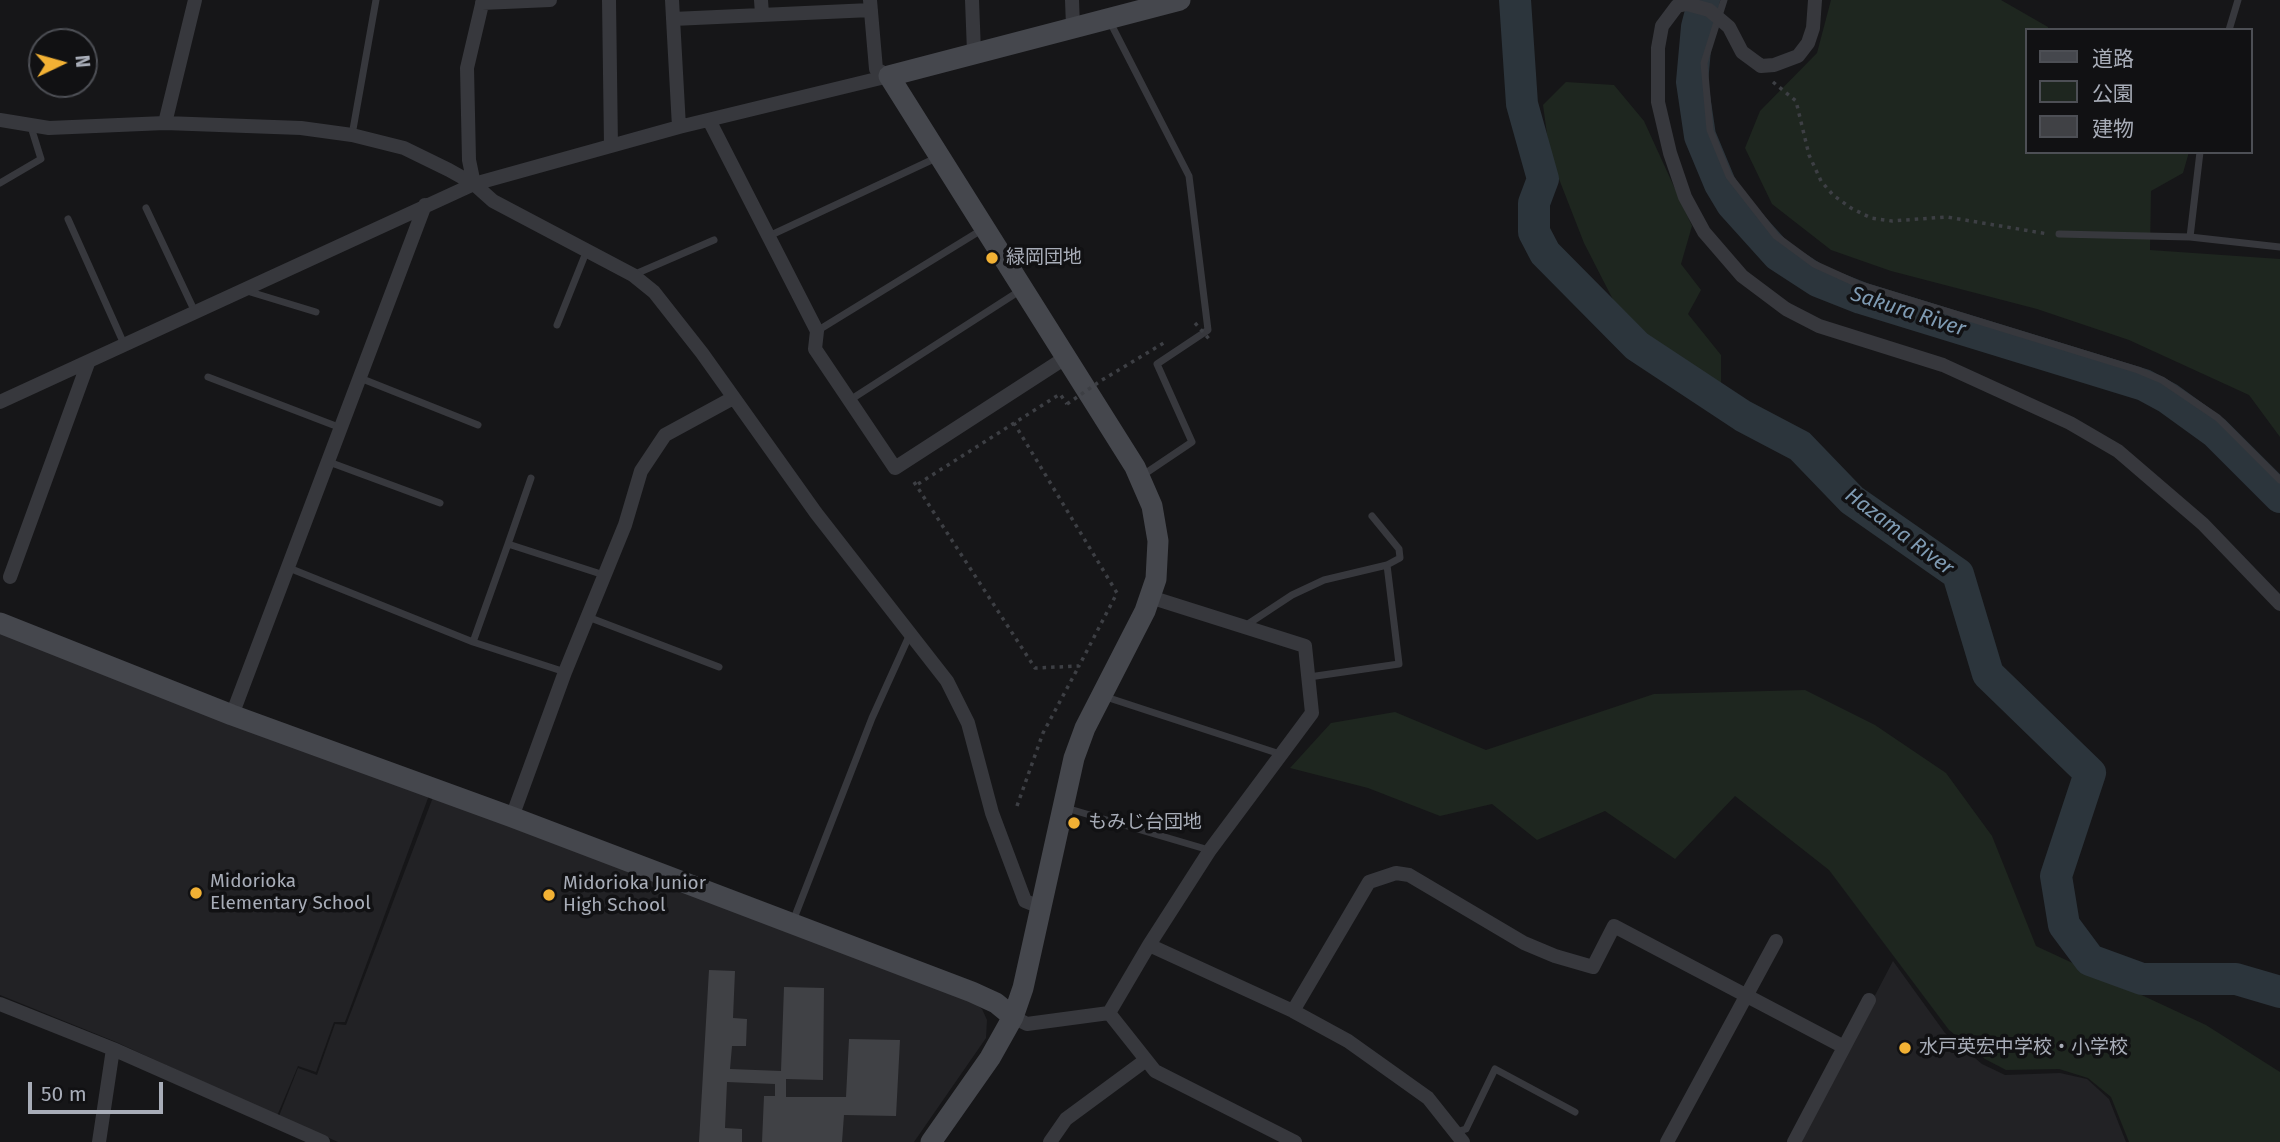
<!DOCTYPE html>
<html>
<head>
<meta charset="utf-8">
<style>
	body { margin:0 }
	#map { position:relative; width:2280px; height:1142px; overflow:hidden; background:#161618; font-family:"Fira Sans","Noto Sans JP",sans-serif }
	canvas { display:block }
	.legend { position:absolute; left:2025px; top:28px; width:228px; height:126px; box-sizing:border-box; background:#111113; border:2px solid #4d4f55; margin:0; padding:9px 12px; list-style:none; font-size:21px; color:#a8adb8 }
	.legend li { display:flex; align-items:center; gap:14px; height:35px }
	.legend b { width:35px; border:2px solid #4d4f55 }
	.north { position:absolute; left:28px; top:28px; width:70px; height:70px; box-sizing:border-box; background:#111113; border:2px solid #4d4f55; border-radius:50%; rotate:85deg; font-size:19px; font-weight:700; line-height:28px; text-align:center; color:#a8adb8 }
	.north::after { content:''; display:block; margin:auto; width:24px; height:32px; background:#f2b134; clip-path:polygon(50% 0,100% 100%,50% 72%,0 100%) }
	.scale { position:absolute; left:28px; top:1082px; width:135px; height:32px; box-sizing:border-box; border:4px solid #a8adb8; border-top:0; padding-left:9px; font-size:21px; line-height:24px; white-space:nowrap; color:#a8adb8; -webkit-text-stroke:5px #111113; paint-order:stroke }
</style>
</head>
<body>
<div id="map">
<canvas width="2280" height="1142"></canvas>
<ul class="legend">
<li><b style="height:9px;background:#45474d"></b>道路</li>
<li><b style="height:19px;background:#1e261f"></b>公園</li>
<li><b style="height:19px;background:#404145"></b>建物</li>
</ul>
<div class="north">N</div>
<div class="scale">50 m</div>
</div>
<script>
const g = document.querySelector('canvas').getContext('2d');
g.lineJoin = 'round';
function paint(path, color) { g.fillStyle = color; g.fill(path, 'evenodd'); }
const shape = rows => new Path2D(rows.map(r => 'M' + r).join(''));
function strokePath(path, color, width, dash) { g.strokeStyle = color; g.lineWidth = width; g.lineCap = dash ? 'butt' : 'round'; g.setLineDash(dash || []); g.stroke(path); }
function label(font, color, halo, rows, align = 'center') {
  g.font = font + ' "Fira Sans","Noto Sans JP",sans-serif'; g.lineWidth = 7; g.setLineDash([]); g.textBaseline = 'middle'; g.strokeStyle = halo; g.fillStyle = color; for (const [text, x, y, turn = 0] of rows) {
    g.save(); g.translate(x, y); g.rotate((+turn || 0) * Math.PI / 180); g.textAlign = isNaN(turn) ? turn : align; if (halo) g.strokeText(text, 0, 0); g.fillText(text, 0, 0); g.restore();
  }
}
paint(shape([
	[0,633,431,790,345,1022,334,1022,316,1072,298,1066,277,1116,116,1042,0,995],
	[435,792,970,999,982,1009,987,1020,986,1038,914,1142,338,1142,279,1116,298,1068,317,1075,335,1024,346,1025],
	[1893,961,1945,1033,1982,1064,2005,1075,2060,1073,2087,1079,2109,1099,2126,1142,1798,1142]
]), '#222225');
paint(shape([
	[1831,0,2001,0,2048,27,2048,30,2026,30,2026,152,2189,152,2183,173,2151,191,2150,250,2280,259,2280,437,2249,395,2129,340,2037,309,1891,271,1831,250,1772,204,1745,148,1760,111,1817,53],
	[1566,82,1614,85,1644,121,1692,226,1681,264,1701,290,1688,314,1721,355,1721,384,1626,325,1584,243,1550,156,1543,105],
	[1805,690,1875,725,1946,773,1992,836,2036,946,2206,1025,2280,1072,2280,1142,2129,1142,2111,1097,2088,1078,2059,1069,2006,1070,1985,1059,1949,1030,1829,870,1735,796,1675,859,1605,811,1537,840,1492,804,1440,816,1368,788,1290,768,1331,723,1395,712,1486,750,1654,694]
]), '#1e261f');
strokePath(shape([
	[1515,0,1522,104,1543,179,1534,203,1534,232,1545,253,1637,346,1743,416,1800,446,1852,500,1958,574,1988,674,2090,773,2056,876,2064,925,2090,960,2142,979,2236,979,2280,992],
	[1704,0,1697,27,1692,82,1700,136,1720,184,1732,204,1778,255,1818,281,1861,298,2144,385,2168,398,2215,432,2280,497]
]), '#2c353c', 32);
paint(shape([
	[709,970,735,971,733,1018,747,1019,746,1046,732,1046,730,1069,781,1071,784,987,824,988,823,1080,786,1079,786,1097,846,1097,849,1039,900,1040,896,1116,844,1115,842,1142,762,1142,764,1096,775,1096,775,1084,727,1082,725,1128,742,1129,742,1142,699,1142]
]), '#404145');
strokePath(shape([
	[1773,82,1796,101,1809,155,1821,181,1833,195,1851,208,1871,218,1892,221,1947,217,2048,234],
	[1102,380,1167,341],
	[914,482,1035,668,1079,666,1117,593,1014,423],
	[918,484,1060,394,1067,404],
	[1017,806,1043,733,1079,666]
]), '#3d3f44', 3.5, [3.5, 5]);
strokePath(shape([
	[1724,0,1704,63,1710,130,1729,176,1776,236,1814,264,1858,284,2138,370,2162,380,2218,418,2280,480],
	[1110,22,1189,176,1208,330,1157,364,1192,442,1143,475],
	[2229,30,2238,0],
	[352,135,376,0],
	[2200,152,2190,237,2280,247],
	[0,183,41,159,31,127],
	[146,208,195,312],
	[68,219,124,344],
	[2059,234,2190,237],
	[769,236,936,158],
	[633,275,714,240],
	[247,291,316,312],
	[557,325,587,250],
	[817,331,983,229],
	[208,377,341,428],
	[360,378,478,425],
	[850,400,1021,290],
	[329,462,440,503],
	[508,544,531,478],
	[289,568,473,642,565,672],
	[588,617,719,667],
	[1245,626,1292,595,1324,580,1387,565,1400,558,1399,549,1372,516],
	[473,642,508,544,604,575],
	[1309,677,1399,664,1387,565],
	[1106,697,1280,754],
	[1066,808,1209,850],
	[793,921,872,718,910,634],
	[1456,1132,1466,1129,1495,1069,1575,1112]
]), '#37383d', 7);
strokePath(shape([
	[609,0,611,146],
	[672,0,679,127],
	[761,0,762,14],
	[870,0,876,69,889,76],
	[972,0,974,52],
	[1072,0,1073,27],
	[1815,0,1813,28,1808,43,1798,56,1774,65,1761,66,1742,52,1729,27,1709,10,1687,4,1677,6,1662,26,1658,48,1658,102,1670,153,1685,197,1704,232,1742,276,1786,309,1819,326,1943,365,2070,423,2118,451,2203,524,2280,604],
	[482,3,550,0],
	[673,19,871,10],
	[0,120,49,128,165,123,301,128,352,135,404,148,449,170,474,184,493,201,633,275,654,292,702,353,816,513,947,681,968,723,992,813,1025,901,1040,907],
	[709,120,817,331,815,349,895,468,1065,358],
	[165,123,195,0],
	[474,184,469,160,467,68,483,0],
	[0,402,474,184,679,127,889,76],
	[10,577,88,363],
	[232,715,425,205],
	[512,817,565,672,625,525,641,471,665,435,733,398],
	[1149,945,1210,850,1312,713,1305,646,1150,597],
	[0,1004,113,1049,323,1142],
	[1293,1011,1369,882,1396,873,1409,875,1524,943,1555,956,1593,967,1614,926,1844,1047],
	[1109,1013,1155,1071,1295,1142],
	[1013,1017,1027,1024,1109,1013,1149,945,1293,1011,1348,1041,1428,1098,1463,1142],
	[99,1142,113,1049],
	[1050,1142,1066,1119,1146,1060],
	[1667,1142,1776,941],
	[1794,1142,1869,1000]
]), '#37383d', 14);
strokePath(shape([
	[0,623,232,715,512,817,972,992,996,1003,1013,1017],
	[931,1142,990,1058,1013,1017,1023,988,1074,758,1085,728,1145,611,1156,579,1158,541,1152,506,1135,467,889,76,1180,0]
]), '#45474d', 21);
strokePath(shape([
	[1195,323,1210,340],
	[1067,404,1099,382]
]), '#3d3f44', 3.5, [3.5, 5]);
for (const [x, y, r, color] of [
	[992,258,7,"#f2b134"],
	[1074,823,7,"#f2b134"],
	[196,893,7,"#f2b134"],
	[549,895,7,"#f2b134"],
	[1905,1048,7,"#f2b134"]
]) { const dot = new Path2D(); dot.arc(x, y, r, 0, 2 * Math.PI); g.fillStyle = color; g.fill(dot); strokePath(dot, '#111113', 2.5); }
label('19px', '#a8adb8', '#111113', [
	["緑岡団地",1006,258],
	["もみじ台団地",1088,823],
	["Midorioka",210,882],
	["Elementary School",210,904],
	["Midorioka Junior",563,884],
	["High School",563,906],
	["水戸英宏中学校・小学校",1919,1048]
], 'left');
label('italic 21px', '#7f9bb3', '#111113', [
	["Sakura River",1908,312,18],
	["Hazama River",1899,532,37]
]);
</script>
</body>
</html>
